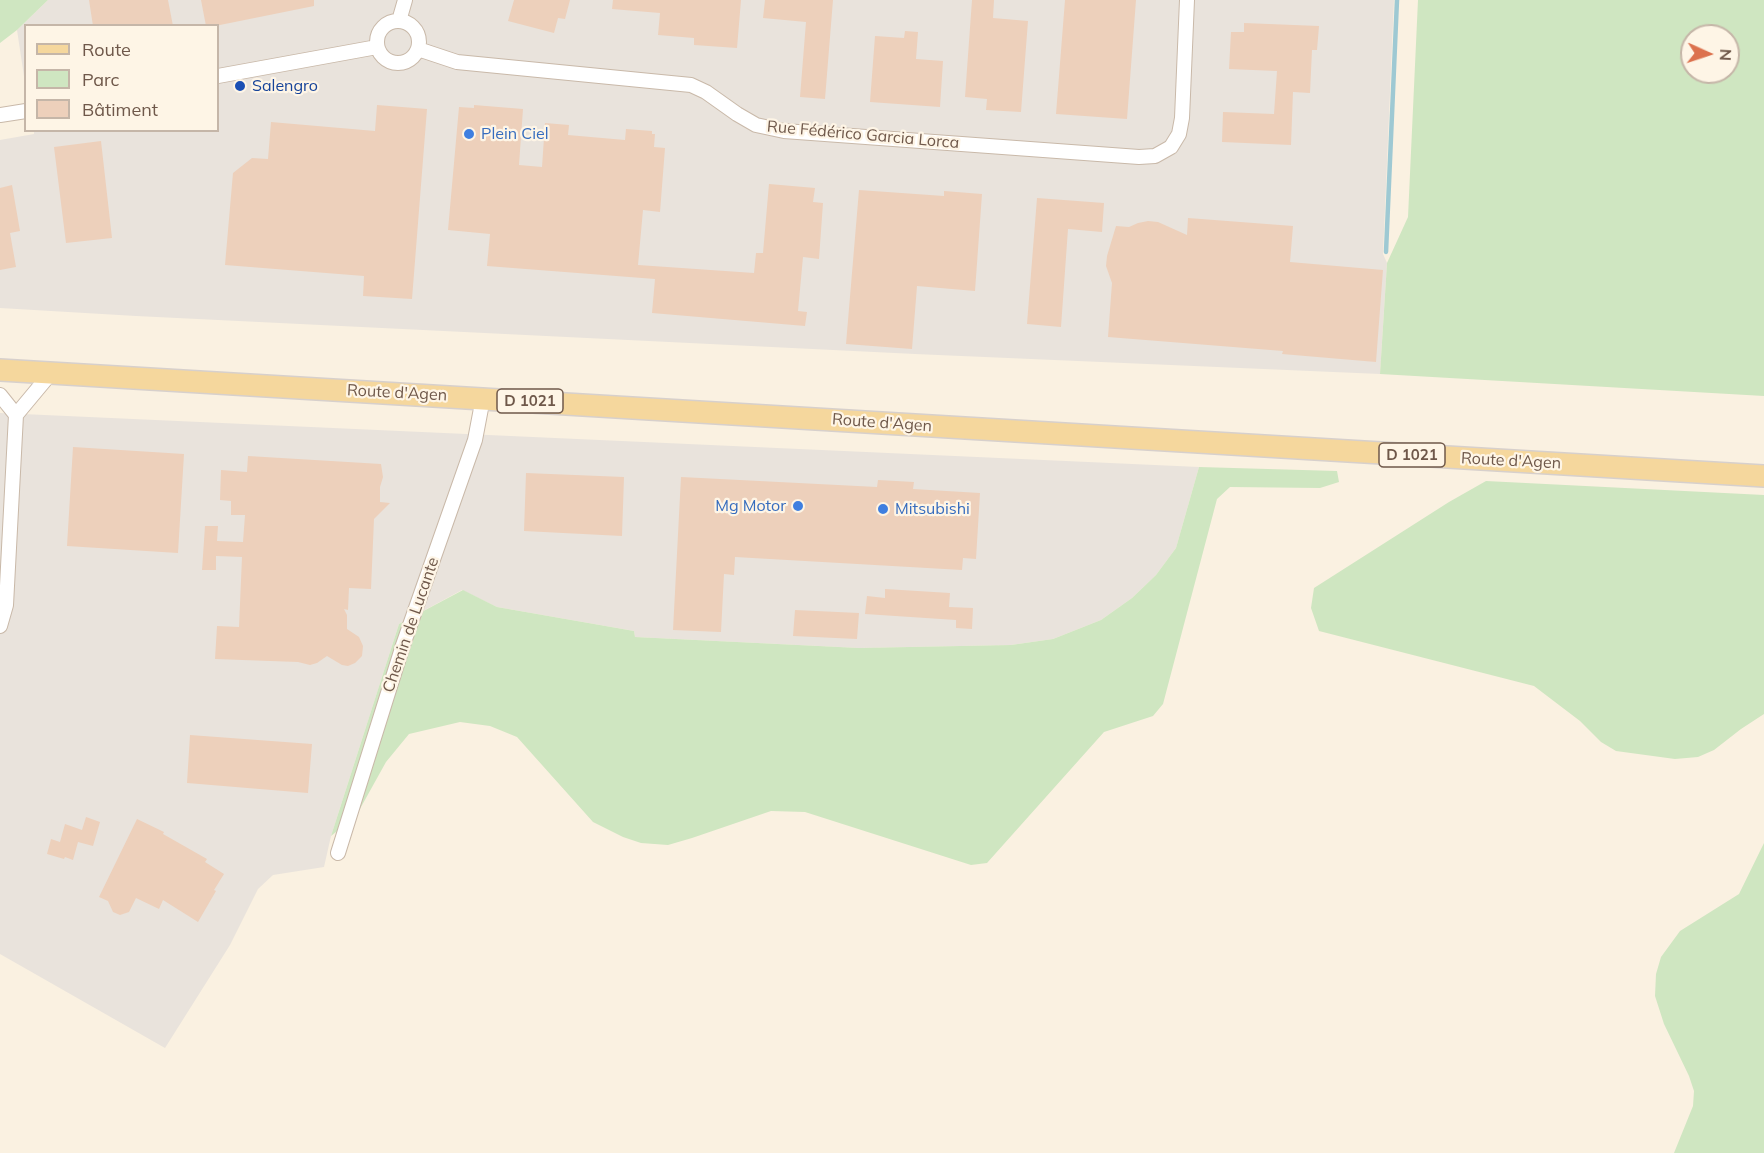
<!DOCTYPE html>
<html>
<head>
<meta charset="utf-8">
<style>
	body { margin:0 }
	#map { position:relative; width:1764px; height:1153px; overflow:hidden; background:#faf1e1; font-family:Mulish,sans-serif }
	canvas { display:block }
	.legend { position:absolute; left:24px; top:24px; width:195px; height:108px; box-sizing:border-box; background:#fef5e6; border:2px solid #c5b6a8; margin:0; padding:8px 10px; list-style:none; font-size:18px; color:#6f584a }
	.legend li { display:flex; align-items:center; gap:12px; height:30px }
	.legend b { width:30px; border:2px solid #c5b6a8 }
	.north { position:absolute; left:1680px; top:24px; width:60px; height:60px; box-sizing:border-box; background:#fef5e6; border:2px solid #c5b6a8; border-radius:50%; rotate:93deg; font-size:16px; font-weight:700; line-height:24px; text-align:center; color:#6f584a }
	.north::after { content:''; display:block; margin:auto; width:21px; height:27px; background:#dc724e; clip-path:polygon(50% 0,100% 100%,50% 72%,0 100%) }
</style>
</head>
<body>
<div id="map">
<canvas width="1764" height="1153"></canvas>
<ul class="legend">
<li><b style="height:8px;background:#f5d79d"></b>Route</li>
<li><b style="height:16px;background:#cfe6c1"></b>Parc</li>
<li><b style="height:16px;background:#edd0bb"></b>Bâtiment</li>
</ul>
<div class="north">N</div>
</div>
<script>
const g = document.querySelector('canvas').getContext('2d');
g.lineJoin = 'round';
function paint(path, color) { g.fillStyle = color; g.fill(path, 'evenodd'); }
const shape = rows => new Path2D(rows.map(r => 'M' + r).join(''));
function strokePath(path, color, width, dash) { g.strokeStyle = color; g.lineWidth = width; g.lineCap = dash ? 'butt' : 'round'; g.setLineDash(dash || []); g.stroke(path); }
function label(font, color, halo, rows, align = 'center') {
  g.font = font + ' Mulish,sans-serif'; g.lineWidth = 4.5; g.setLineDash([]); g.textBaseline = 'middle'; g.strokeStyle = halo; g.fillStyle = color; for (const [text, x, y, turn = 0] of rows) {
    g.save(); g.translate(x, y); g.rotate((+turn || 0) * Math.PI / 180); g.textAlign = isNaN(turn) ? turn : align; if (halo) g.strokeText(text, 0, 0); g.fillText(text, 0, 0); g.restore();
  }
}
paint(shape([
	[48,0,1394,0,1383,254,1387,263,1380,374,915,354,136,316,0,308,0,140,34,134,34,130,218,130,218,26,26,26,25,83,17,30],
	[0,413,1199,467,1176,548,1156,575,1132,598,1101,620,1053,639,1011,645,859,648,635,637,634,631,497,607,462,590,399,624,331,836,324,867,273,875,258,889,230,945,165,1048,0,954]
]), '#e9e3dc');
paint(shape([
	[0,0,48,0,17,30,0,43],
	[1418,0,1764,0,1764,396,1380,374,1387,263,1408,217],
	[1692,36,1728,36,1728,72,1692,72],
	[1199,467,1337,471,1339,482,1320,488,1230,487,1217,499,1163,704,1153,716,1104,732,987,863,971,865,805,812,771,811,692,838,668,845,641,843,623,837,593,822,517,737,490,726,460,722,409,734,386,762,356,816,331,836,399,624,463,590,497,607,634,631,635,637,859,648,1011,645,1053,639,1101,620,1132,598,1156,575,1176,548],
	[1486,481,1764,495,1764,714,1741,729,1714,750,1698,757,1675,759,1616,751,1601,742,1580,721,1534,686,1319,631,1311,608,1314,588,1449,502],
	[1764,843,1764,1153,1674,1153,1693,1106,1694,1091,1689,1076,1664,1024,1655,996,1656,974,1661,957,1680,931,1739,894]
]), '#cfe6c1');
strokePath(shape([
	[1386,252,1397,0]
]), '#9ec9d3', 4.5);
paint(shape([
	[89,0,168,0,173,26,93,26],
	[201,0,314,0,314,6,215,26,206,26],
	[514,0,570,0,565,19,558,18,554,33,508,21],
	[613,0,741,0,737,48,694,45,694,38,658,35,660,13,612,9],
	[765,0,833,0,825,99,800,97,806,22,763,18],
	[972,0,994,0,993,18,1028,21,1021,112,986,110,987,99,965,97],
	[1065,0,1136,0,1127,119,1056,114],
	[1244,23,1319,26,1317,50,1312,50,1310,93,1293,92,1291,145,1222,142,1223,112,1274,114,1277,71,1229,69,1231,32,1244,32],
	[905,31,918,32,916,59,943,61,940,107,870,102,875,36,904,38],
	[377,105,427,109,412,299,363,296,364,276,225,265,233,173,252,158,268,159,271,122,375,131],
	[474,105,523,109,519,165,542,167,545,123,569,125,568,135,625,140,626,129,652,131,652,134,655,134,654,147,665,148,660,212,643,210,638,265,754,273,756,253,763,253,769,184,815,188,813,202,823,203,819,259,803,257,798,311,807,312,805,326,652,313,655,279,487,266,490,234,448,230,459,107,474,108],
	[101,141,112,238,66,243,54,147],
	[12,185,20,231,10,233,16,267,0,270,0,188],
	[859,190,944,196,944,191,982,194,975,291,917,286,912,349,846,344],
	[1037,198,1104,203,1102,232,1068,229,1061,327,1027,324],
	[1188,218,1293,226,1290,262,1383,270,1376,362,1282,354,1283,351,1108,337,1112,283,1106,266,1107,256,1116,226,1129,227,1138,223,1148,221,1158,222,1187,235],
	[73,447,184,454,178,553,67,546],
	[248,456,381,464,383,477,380,487,380,502,390,503,374,519,371,589,349,588,348,610,344,609,347,615,347,629,359,637,363,646,362,656,355,663,348,666,342,665,327,656,317,663,310,665,298,662,215,659,217,626,239,627,242,557,216,556,216,570,202,570,205,526,218,526,217,541,243,542,245,515,231,515,231,501,220,500,221,470,247,472],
	[526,473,624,477,622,536,524,531],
	[681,477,877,487,878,480,914,482,913,489,980,493,976,559,963,558,962,570,735,557,734,575,724,574,721,632,673,630],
	[885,589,950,593,949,607,973,608,972,629,956,628,956,620,865,614,867,596,885,598],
	[795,610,859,613,857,639,793,636],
	[190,735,312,744,308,793,187,783],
	[86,817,100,822,93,846,78,842,73,860,65,857,64,859,47,854,51,839,60,842,65,824,82,830],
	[137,819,164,832,163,834,207,859,205,862,224,874,214,890,216,891,198,922,163,900,159,909,136,898,129,912,120,915,113,912,108,901,99,897]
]), '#edd0bb');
const minor = shape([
	'377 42a21 21 0 1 1 42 0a21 21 0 1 1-42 0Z',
	[399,21,405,0],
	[418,49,457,62,691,85,706,92,737,114,756,125,784,131,1139,157,1155,156,1171,147,1179,134,1182,118,1187,0],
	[218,76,377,47],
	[0,115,26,111],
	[0,395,16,415],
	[0,626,6,605,16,415,51,373],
	[338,853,403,645,475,440,483,398]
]);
const primary = shape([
	[0,370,1764,476]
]);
strokePath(minor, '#c9b9a9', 16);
strokePath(primary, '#d7d0cc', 24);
strokePath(minor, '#fff', 14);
strokePath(primary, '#f5d79d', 21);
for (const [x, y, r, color] of [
	[240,86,6,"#1a4fb4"],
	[469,134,6,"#3f7fe0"],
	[798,506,6,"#3f7fe0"],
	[883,509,6,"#3f7fe0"]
]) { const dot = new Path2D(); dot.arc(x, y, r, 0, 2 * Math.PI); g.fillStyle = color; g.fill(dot); strokePath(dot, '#fef5e6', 2); }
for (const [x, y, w] of [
	[530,401,66],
	[1412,455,66]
]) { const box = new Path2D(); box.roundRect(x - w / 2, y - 12, w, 24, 4.5); g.fillStyle = '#fef5e6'; g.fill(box); strokePath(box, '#6f584a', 1.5); }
label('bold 15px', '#6f584a', null, [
	["D 1021",530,401],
	["D 1021",1412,455]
]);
label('16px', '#164399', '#fef5e6', [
	["Salengro",252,86]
], 'left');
label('16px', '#366cbe', '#fef5e6', [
	["Plein Ciel",481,134],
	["Mg Motor",786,506,"right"],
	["Mitsubishi",895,509]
], 'left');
label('16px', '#6f584a', '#fef5e6', [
	["Rue Fédérico Garcia Lorca",863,135,5],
	["Route d'Agen",397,393,3],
	["Route d'Agen",882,423,4],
	["Route d'Agen",1511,461,3],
	["Chemin de Lucante",411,625,-71]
]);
</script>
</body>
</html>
